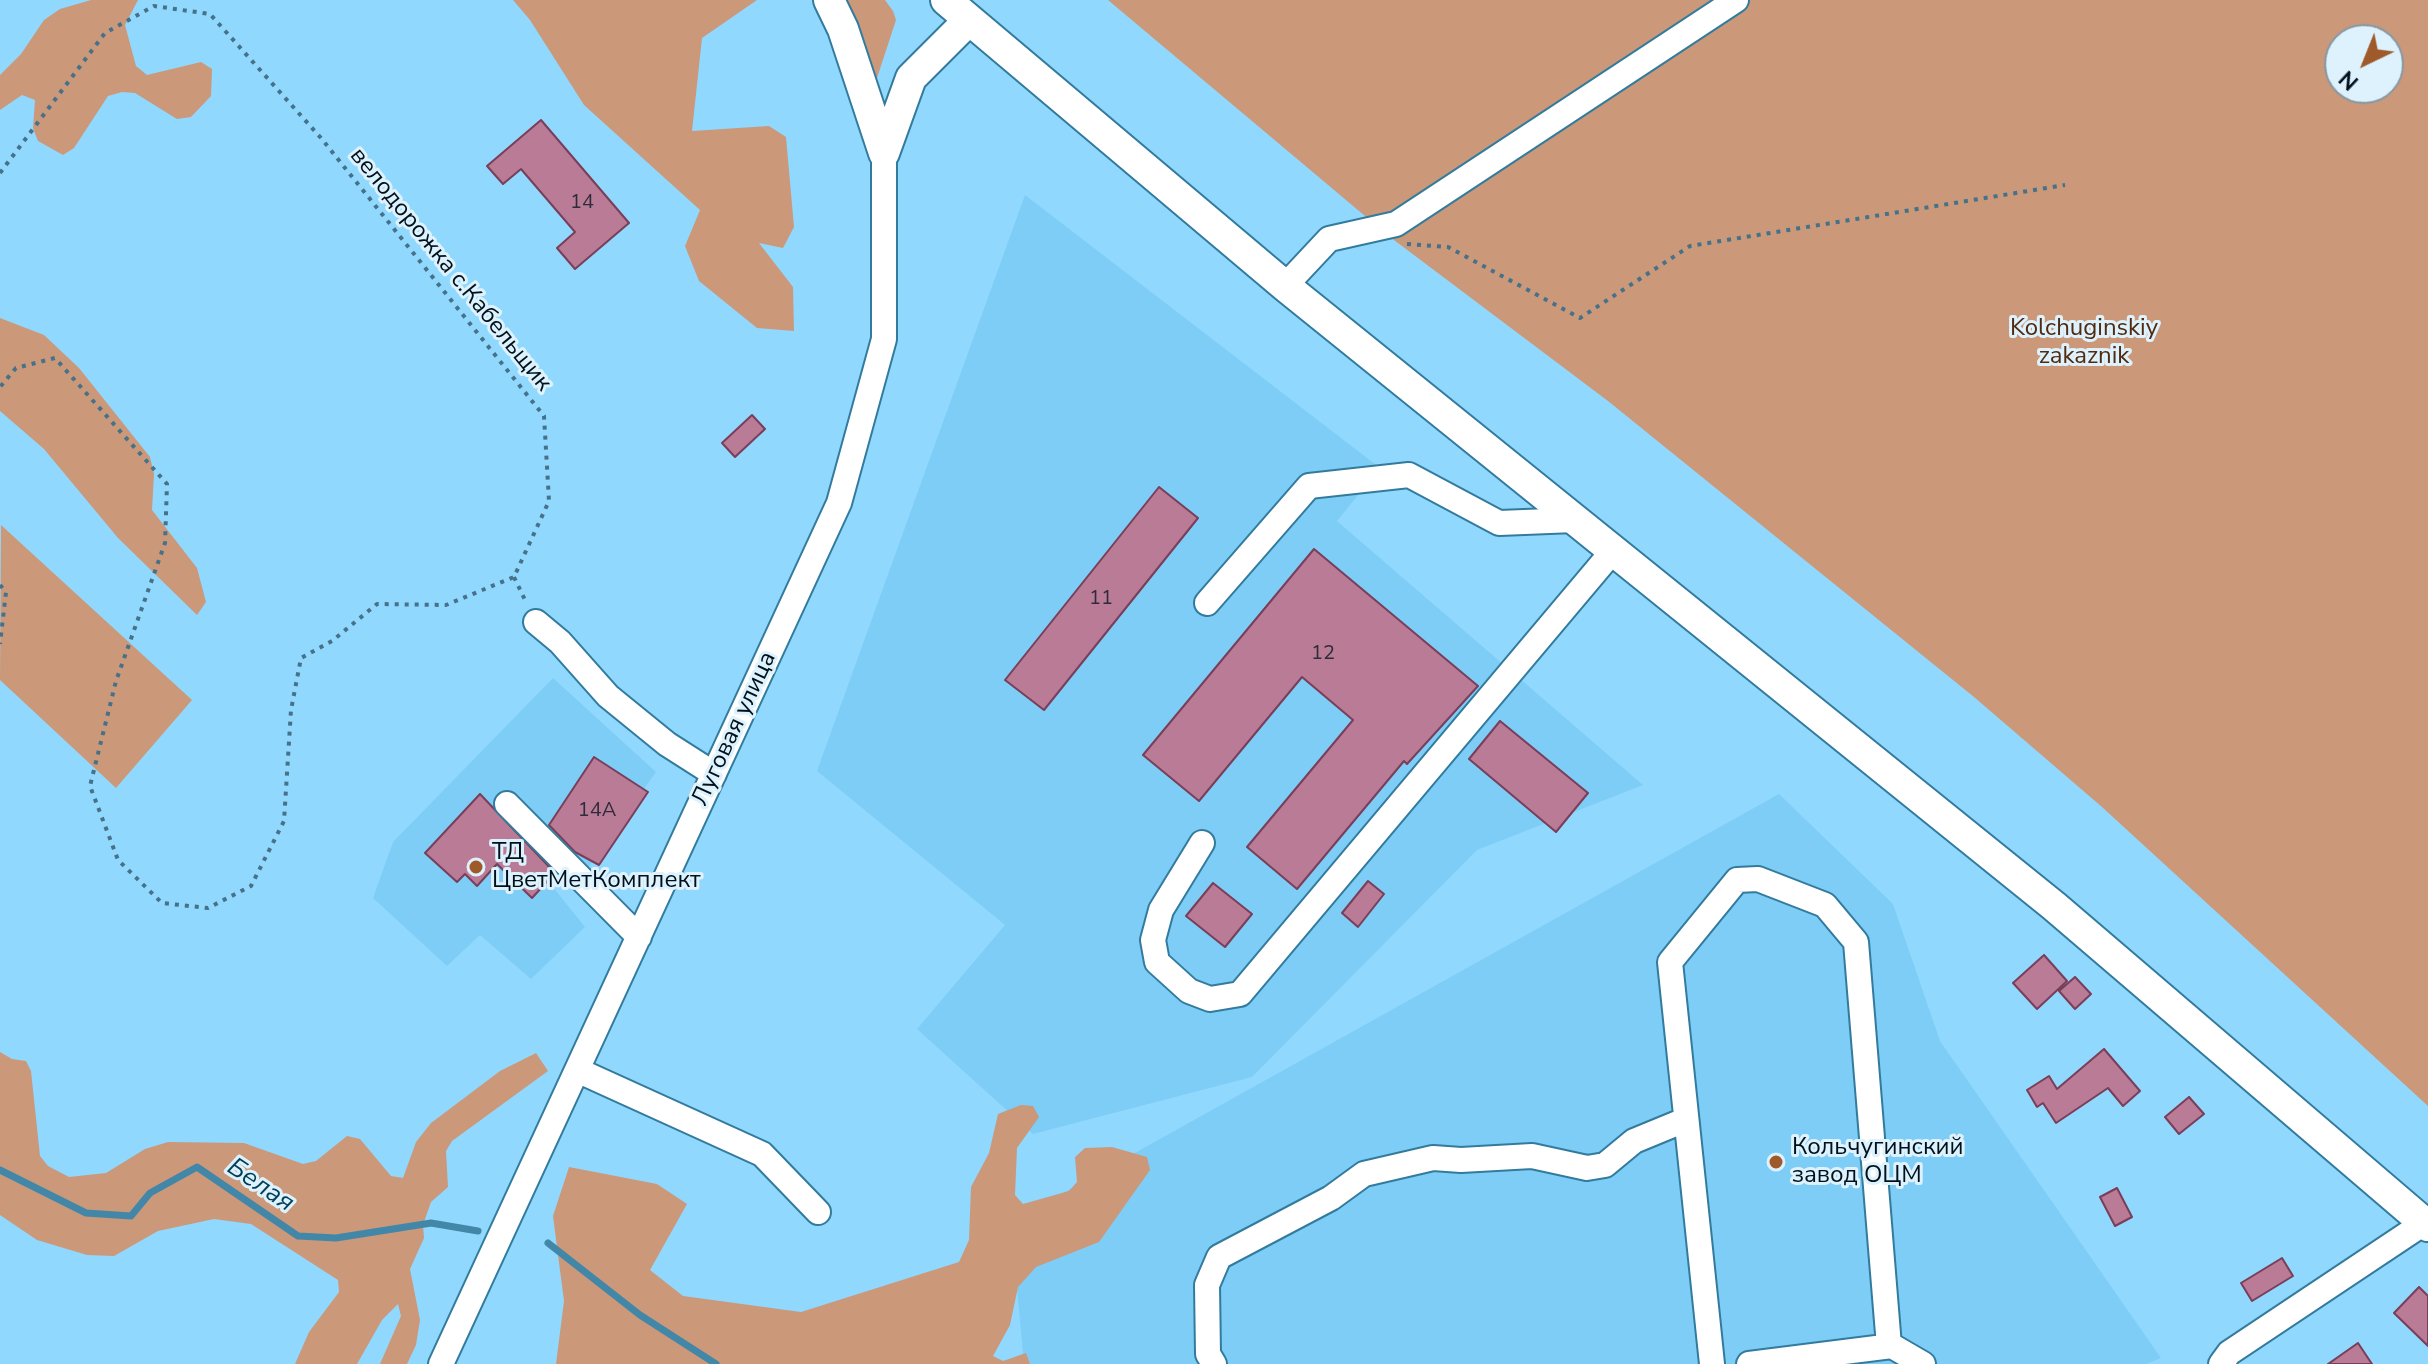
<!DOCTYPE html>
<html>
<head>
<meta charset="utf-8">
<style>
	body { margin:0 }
	#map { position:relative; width:2428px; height:1364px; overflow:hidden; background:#91d8fe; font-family:"Nunito Sans",sans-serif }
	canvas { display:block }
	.north { position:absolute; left:2324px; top:24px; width:80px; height:80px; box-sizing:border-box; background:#ddf2fd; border:2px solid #8598a3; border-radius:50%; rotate:223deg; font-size:22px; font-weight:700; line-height:32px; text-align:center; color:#00111b }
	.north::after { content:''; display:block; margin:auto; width:28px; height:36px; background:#9f5a2c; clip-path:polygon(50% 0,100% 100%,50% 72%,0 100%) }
</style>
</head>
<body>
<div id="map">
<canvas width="2428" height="1364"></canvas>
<div class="north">N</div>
</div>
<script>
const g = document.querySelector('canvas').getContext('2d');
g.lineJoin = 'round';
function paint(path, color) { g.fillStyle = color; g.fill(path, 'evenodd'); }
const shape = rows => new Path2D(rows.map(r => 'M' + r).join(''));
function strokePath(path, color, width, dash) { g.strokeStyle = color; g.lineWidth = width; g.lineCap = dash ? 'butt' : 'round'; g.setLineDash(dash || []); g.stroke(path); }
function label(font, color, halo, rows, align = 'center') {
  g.font = font + ' "Nunito Sans",sans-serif'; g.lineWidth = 6; g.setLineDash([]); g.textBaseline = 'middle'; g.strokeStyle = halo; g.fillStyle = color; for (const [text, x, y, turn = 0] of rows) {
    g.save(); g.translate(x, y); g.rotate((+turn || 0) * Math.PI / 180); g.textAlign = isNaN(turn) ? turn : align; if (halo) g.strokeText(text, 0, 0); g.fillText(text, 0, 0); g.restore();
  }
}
paint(shape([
	[1025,195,1380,468,1337,521,1643,785,1477,850,1252,1077,1033,1134,917,1029,1005,925,817,771],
	[553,678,656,772,585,872,558,857,544,876,585,927,531,979,480,935,447,966,373,898,393,842],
	[1779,794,1893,904,1940,1041,2161,1358,2146,1364,1024,1364,1011,1222]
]), '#7dcdf7');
paint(shape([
	[91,0,138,0,125,25,136,66,147,75,201,62,212,69,211,96,191,117,177,119,135,93,122,92,108,96,74,148,63,155,38,141,33,128,35,100,22,95,0,110,0,75,21,54,44,20,60,9],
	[513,0,757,0,702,38,692,131,769,126,786,137,794,227,783,248,759,243,793,287,794,331,757,328,699,281,685,246,700,210,584,105,530,20],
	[837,0,885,0,893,11,896,20,876,81],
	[1108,0,2428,0,2428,1106,2102,807,1974,697,1608,401,1390,237],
	[2340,40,2388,40,2388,88,2340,88],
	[0,318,44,335,79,368,150,457,154,474,152,510,197,568,206,602,197,615,118,538,44,449,0,411],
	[1,525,192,700,116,788,0,680],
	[0,1052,12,1059,26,1061,31,1071,40,1156,48,1166,69,1177,106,1173,145,1149,168,1142,244,1143,303,1164,316,1161,347,1136,360,1139,391,1176,403,1178,416,1142,431,1123,500,1071,536,1053,548,1071,452,1141,446,1151,448,1187,431,1202,423,1225,424,1238,410,1269,420,1320,416,1345,407,1364,380,1364,401,1316,398,1304,382,1320,357,1364,295,1364,309,1332,339,1292,338,1280,251,1224,214,1219,158,1231,114,1256,87,1255,37,1240,0,1215],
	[1021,1105,1033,1106,1039,1117,1017,1148,1015,1195,1023,1204,1069,1191,1077,1182,1075,1157,1085,1148,1112,1147,1147,1157,1150,1170,1099,1242,1036,1267,1018,1287,1010,1325,993,1356,1003,1361,1026,1353,1030,1364,556,1364,564,1301,553,1216,569,1167,657,1184,687,1204,650,1270,683,1296,801,1312,959,1262,969,1240,971,1187,989,1153,998,1114]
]), '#cb9879');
strokePath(shape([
	[0,1170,86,1213,131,1216,150,1193,197,1167,298,1236,336,1238,431,1223,478,1231],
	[548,1243,640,1315,716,1364]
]), '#4287a8', 7);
const building = shape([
	[541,120,629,223,575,269,557,248,575,232,521,169,503,184,487,166,541,120],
	[752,415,765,429,735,457,722,443,752,415],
	[1159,487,1198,518,1044,710,1005,680,1159,487],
	[1314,549,1478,686,1407,764,1404,761,1297,889,1247,847,1353,720,1302,677,1199,801,1143,755,1314,549],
	[1500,721,1588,793,1556,832,1469,759,1500,721],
	[594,757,648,792,599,865,575,852,549,825,594,757],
	[480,794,555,873,532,898,497,864,477,886,465,874,457,882,425,853,480,794],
	[1368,881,1384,894,1358,927,1342,913,1368,881],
	[1213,883,1252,914,1225,947,1186,916,1213,883],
	[2044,955,2067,981,2037,1009,2013,983,2044,955],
	[2075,977,2091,994,2075,1009,2059,991,2075,977],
	[2104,1049,2140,1091,2123,1106,2108,1088,2056,1123,2043,1103,2037,1107,2027,1090,2049,1076,2057,1089,2104,1049],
	[2189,1097,2204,1114,2179,1134,2165,1117,2189,1097],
	[2117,1188,2132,1217,2115,1226,2100,1197,2117,1188],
	[2282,1258,2293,1276,2252,1301,2241,1283,2282,1258],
	[2419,1287,2428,1296,2428,1346,2394,1313,2419,1287],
	[2358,1343,2372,1364,2328,1364,2358,1343]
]);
paint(building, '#ba7b96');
strokePath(building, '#793e59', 2);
const minor = shape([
	[1285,286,1329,239,1396,224,1736,0],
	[1207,603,1309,486,1409,475,1499,523,1575,520],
	[536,622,560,642,608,696,667,744,714,774],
	[507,804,639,937],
	[1202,843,1161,910,1153,940,1157,962,1189,991,1210,999,1240,994,1612,552],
	[577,1070,762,1154,818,1212],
	[441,1364,839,503,884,339,884,153],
	[1214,1364,1208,1354,1207,1285,1219,1257,1331,1198,1364,1174,1433,1158,1461,1160,1532,1156,1587,1168,1605,1165,1634,1141,1685,1120],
	[1712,1364,1670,962,1737,880,1758,879,1825,905,1856,942,1889,1346],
	[1749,1364,1892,1346,1923,1364],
	[2221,1364,2229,1353,2424,1223]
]);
const major = shape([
	[829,0,843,29,884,153],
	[946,0,1285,286,2054,906,2428,1226],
	[884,153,911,78,969,20]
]);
strokePath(minor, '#337b9d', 28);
strokePath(major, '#337b9d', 34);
strokePath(shape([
	[0,173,105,33,154,6,210,14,321,138,544,416,549,501,514,577,446,605,377,604,332,641,301,658,291,710,284,821,251,886,208,908,162,903,118,860,90,786,116,681,165,543,167,484,55,358,16,368,0,387],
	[1407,244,1448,247,1580,318,1690,246,2065,185],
	[514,577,526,602],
	[0,585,6,592,0,644]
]), '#467289', 4, [4, 6]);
strokePath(minor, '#fff', 24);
strokePath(major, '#fff', 30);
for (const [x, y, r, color] of [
	[476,867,8,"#9f5a2c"],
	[1776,1162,8,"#9f5a2c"]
]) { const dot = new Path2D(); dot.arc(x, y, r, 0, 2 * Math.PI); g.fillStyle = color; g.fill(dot); strokePath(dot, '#ddf2fd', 3); }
label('20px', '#2e2c3a', null, [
	["14",582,203],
	["11",1101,599],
	["12",1323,654],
	["14А",597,811]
]);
label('24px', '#00111b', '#ddf2fd', [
	["велодорожка с.Кабельщик",450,270,51],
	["Луговая улица",735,729,-65]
]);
label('24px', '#512a0f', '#ddf2fd', [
	["Kolchuginskiy",2084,329],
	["zakaznik",2084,357]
]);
label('24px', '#00111b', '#ddf2fd', [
	["ТД",492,853],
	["ЦветМетКомплект",492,881],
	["Кольчугинский",1792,1148],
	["завод ОЦМ",1792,1176]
], 'left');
label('italic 26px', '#013f57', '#ddf2fd', [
	["Белая",260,1186,34]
]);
</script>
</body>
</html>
